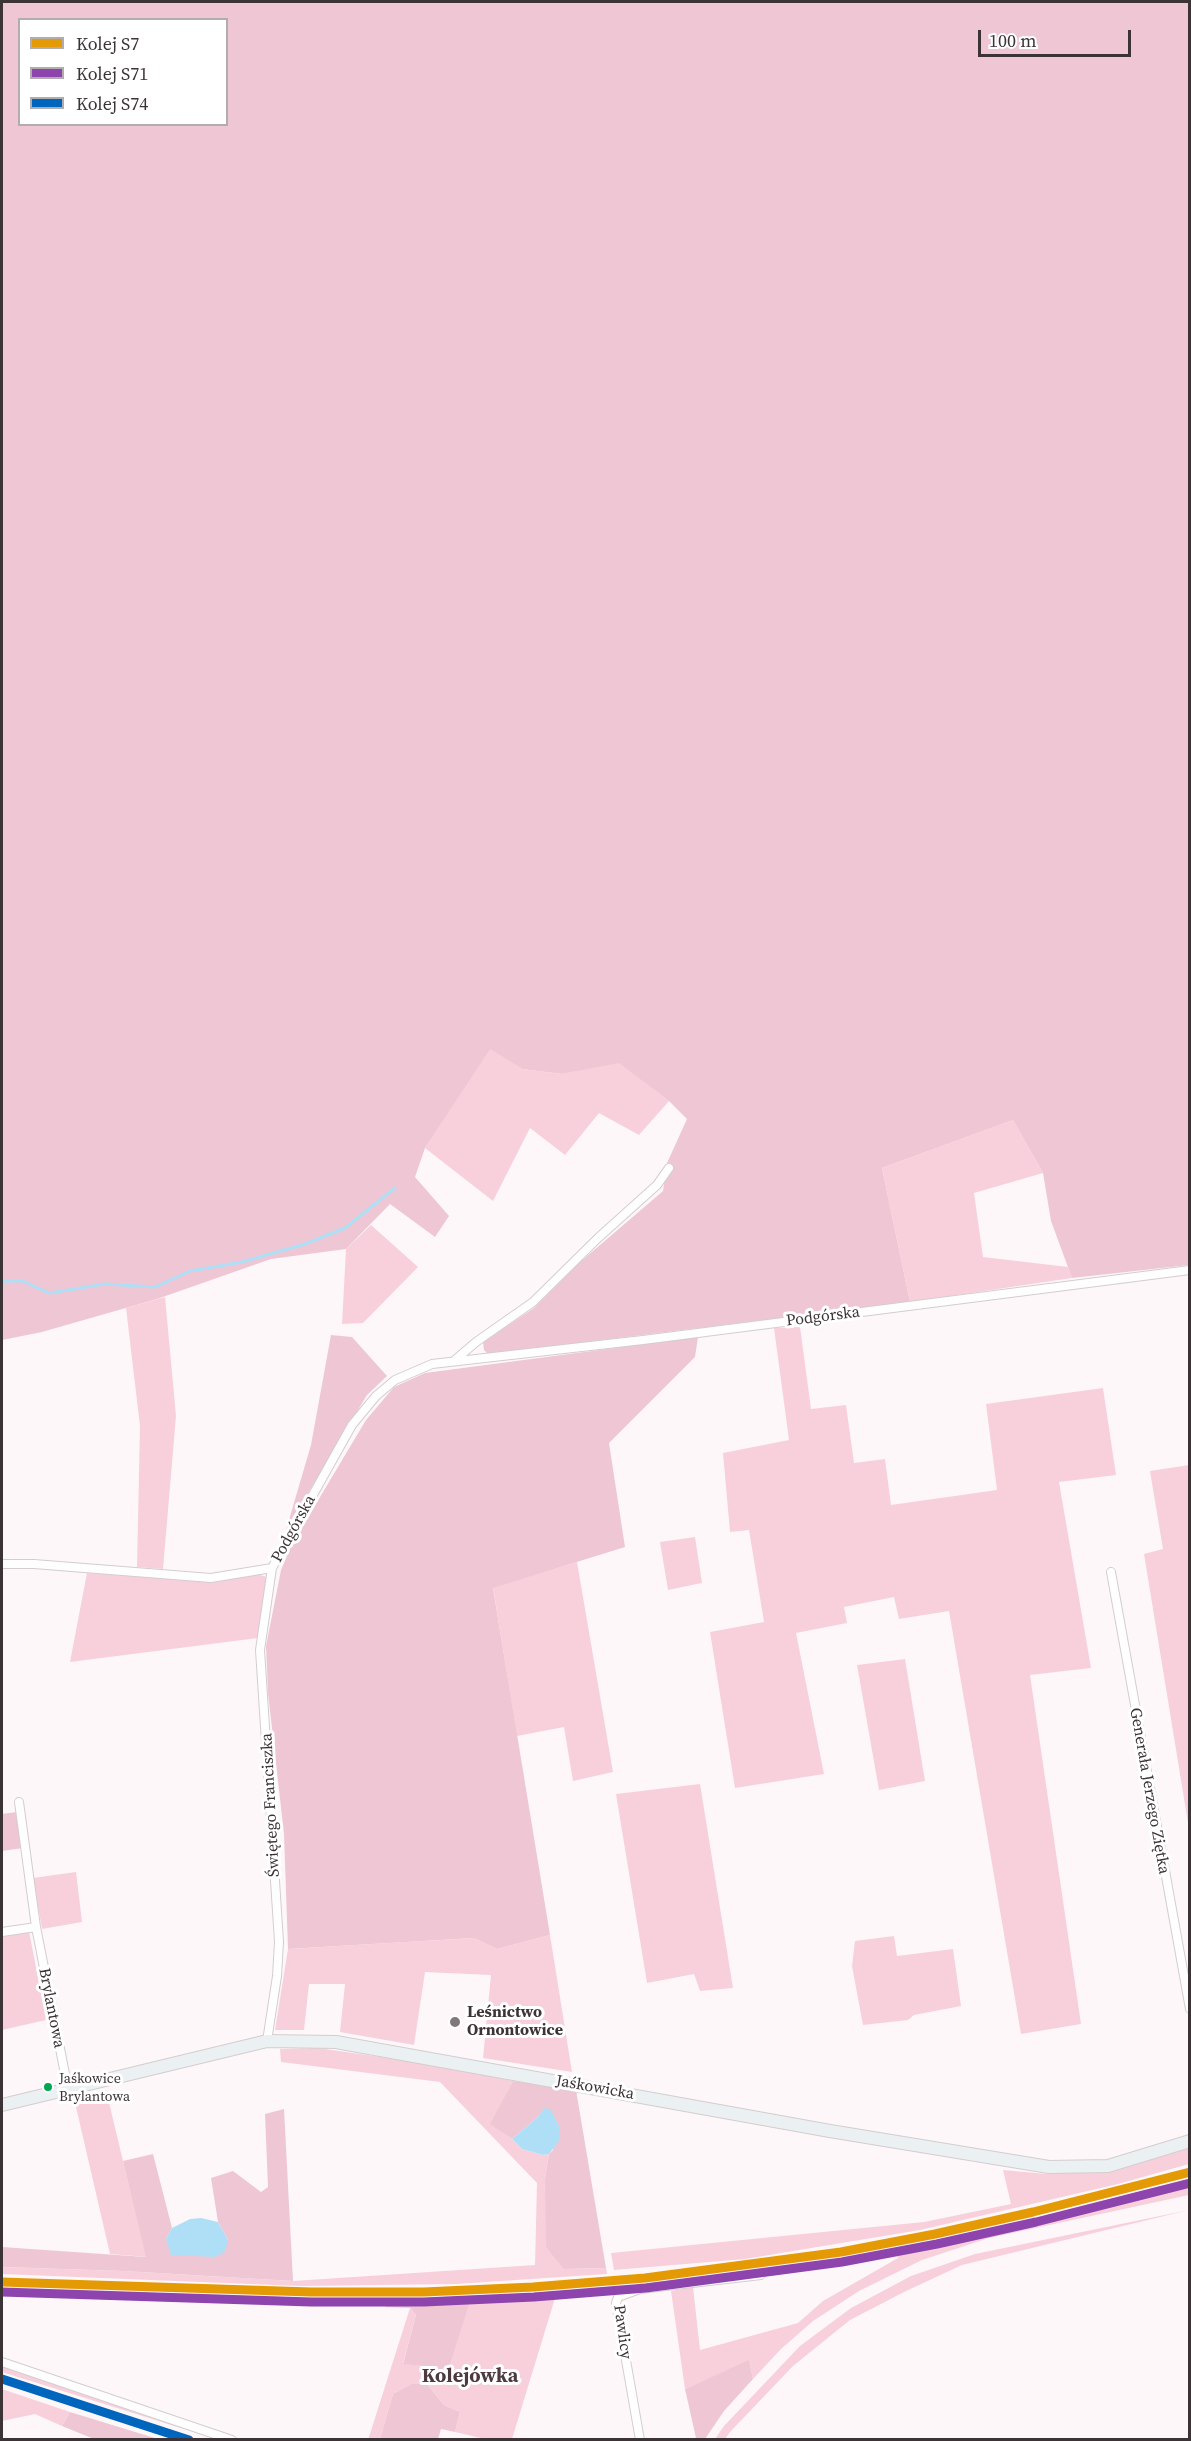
<!DOCTYPE html>
<html>
<head>
<meta charset="utf-8">
<style>
	body { margin:0 }
	#map { position:relative; width:1191px; height:2441px; overflow:hidden; background:#fdf7f9; font-family:"Source Serif 4",serif }
	canvas { display:block }
	.frame { position:absolute; inset:0; border:3px solid #3c3336; pointer-events:none }
	.legend { position:absolute; left:18px; top:18px; width:210px; height:108px; box-sizing:border-box; background:#fff; border:2px solid #b1adaf; margin:0; padding:8px 10px; list-style:none; font-size:18px; color:#3c3336 }
	.legend li { display:flex; align-items:center; gap:12px; height:30px }
	.legend b { width:30px; border:2px solid #b1adaf }
	.scale { position:absolute; left:978px; top:30px; width:153px; height:27px; box-sizing:border-box; border:3px solid #3c3336; border-top:0; padding-left:8px; font-size:18px; line-height:21px; white-space:nowrap; color:#3c3336; -webkit-text-stroke:4px #fff; paint-order:stroke }
</style>
</head>
<body>
<div id="map">
<canvas width="1191" height="2441"></canvas>
<div class="frame"></div>
<ul class="legend">
<li><b style="height:8px;background:#e49a05"></b>Kolej S7</li>
<li><b style="height:8px;background:#8e44ad"></b>Kolej S71</li>
<li><b style="height:8px;background:#0065bd"></b>Kolej S74</li>
</ul>
<div class="scale">100 m</div>
</div>
<script>
const g = document.querySelector('canvas').getContext('2d');
g.lineJoin = 'round';
function paint(path, color) { g.fillStyle = color; g.fill(path, 'evenodd'); }
const shape = rows => new Path2D(rows.map(r => 'M' + r).join(''));
function strokePath(path, color, width, dash) { g.strokeStyle = color; g.lineWidth = width; g.lineCap = dash ? 'butt' : 'round'; g.setLineDash(dash || []); g.stroke(path); }
function label(font, color, halo, rows, align = 'center') {
  g.font = font + ' "Source Serif 4",serif'; g.lineWidth = 6; g.setLineDash([]); g.textBaseline = 'middle'; g.strokeStyle = halo; g.fillStyle = color; for (const [text, x, y, turn = 0] of rows) {
    g.save(); g.translate(x, y); g.rotate((+turn || 0) * Math.PI / 180); g.textAlign = isNaN(turn) ? turn : align; if (halo) g.strokeText(text, 0, 0); g.fillText(text, 0, 0); g.restore();
  }
}
paint(shape([
	[489,1048,522,1069,562,1074,619,1062,669,1101,639,1135,599,1113,565,1155,530,1128,493,1201,425,1148],
	[1013,1120,1043,1173,974,1193,983,1257,1068,1267,1072,1278,910,1302,882,1168],
	[371,1225,418,1267,363,1323,342,1324,346,1249],
	[165,1297,176,1416,163,1569,137,1567,140,1426,126,1308],
	[800,1327,811,1409,846,1405,854,1463,885,1459,891,1505,997,1490,986,1404,1103,1388,1116,1475,1059,1482,1091,1668,1030,1675,1081,2024,1021,2034,949,1611,899,1619,894,1597,844,1607,847,1623,796,1633,824,1774,735,1788,710,1632,764,1622,749,1530,730,1532,723,1453,789,1440,774,1328],
	[1189,1465,1190,1465,1189,1829,1144,1554,1163,1549,1150,1471],
	[695,1537,702,1583,668,1590,660,1542],
	[577,1562,613,1772,573,1781,564,1727,517,1736,493,1587],
	[87,1573,214,1582,257,1574,267,1577,258,1638,70,1662],
	[905,1659,925,1781,879,1790,857,1665],
	[700,1784,733,1988,700,1991,694,1974,647,1983,616,1794],
	[76,1872,82,1922,42,1929,33,1878],
	[29,1931,46,2020,2,2030,2,1935],
	[550,1935,572,2072,483,2058,491,1975,425,1972,414,2045,340,2032,345,1984,309,1984,304,2030,275,2030,288,1949,474,1938,497,1949],
	[894,1936,897,1956,953,1949,961,2006,914,2015,908,2020,863,2025,852,1966,855,1941],
	[318,2048,416,2062,513,2081,491,2124,512,2139,522,2149,543,2155,549,2154,545,2178,564,2269,606,2268,607,2274,456,2284,300,2286,2,2274,2,2267,123,2271,293,2281,535,2265,537,2183,440,2082,281,2062,280,2049],
	[106,2090,123,2161,147,2257,110,2254,73,2094],
	[1189,2146,1189,2164,1118,2184,920,2230,745,2259,614,2270,611,2253,924,2222,1011,2204,1003,2170,1047,2174,1109,2170],
	[1189,2179,1189,2195,989,2238,922,2260,859,2291,813,2321,781,2349,753,2379,749,2361,685,2389,671,2291,693,2287,700,2350,798,2323,823,2301,898,2258,896,2248,1000,2227],
	[1189,2210,962,2265,904,2292,850,2320,793,2366,730,2432,725,2439,715,2439,724,2426,800,2346,851,2308,911,2276,975,2254],
	[556,2295,512,2439,485,2439,455,2432,460,2412,444,2405,427,2384,411,2384,393,2394,380,2439,368,2440,410,2308,416,2315,403,2363,423,2366,447,2375,468,2305,395,2299],
	[2,2365,223,2439,216,2439,2,2372],
	[2,2389,70,2412,62,2426,35,2414,2,2421]
]), '#f8d0dc');
paint(shape([
	[2,2,1189,2,1189,1265,1072,1278,1051,1221,1043,1173,1013,1120,882,1168,910,1302,488,1354,484,1350,483,1342,534,1308,579,1263,663,1191,667,1163,687,1119,669,1101,619,1063,562,1074,522,1069,490,1049,425,1148,415,1177,449,1216,435,1237,390,1204,346,1249,271,1259,157,1299,42,1332,2,1340],
	[20,20,226,20,226,124,20,124],
	[331,1335,352,1337,387,1376,367,1395,286,1530,311,1445],
	[698,1337,695,1357,609,1443,625,1547,493,1588,550,1935,497,1949,474,1938,288,1949,284,1834,268,1693,266,1646,281,1570,292,1544,366,1420,394,1387,425,1373],
	[17,1812,23,1848,2,1851,2,1814],
	[513,2081,576,2090,606,2268,564,2269,546,2247,545,2178,549,2154,553,2150,544,2109,538,2117,512,2139,490,2124],
	[284,2109,293,2281,123,2271,2,2267,2,2247,146,2257,123,2161,153,2154,172,2228,166,2239,228,2240,218,2222,211,2178,233,2171,261,2192,268,2187,265,2114],
	[395,2299,469,2304,447,2375,423,2366,403,2364,416,2315,410,2308,385,2307],
	[749,2360,753,2379,724,2411,705,2439,696,2438,685,2389],
	[411,2384,427,2384,444,2405,460,2412,455,2432,441,2429,438,2439,380,2439,393,2394],
	[70,2412,158,2439,94,2439,62,2426]
]), '#efc7d4');
paint(shape([
	[544,2108,551,2110,560,2128,559,2141,549,2154,543,2155,522,2149,512,2139,538,2117],
	[201,2218,218,2222,228,2240,225,2252,215,2257,171,2255,166,2239,172,2228,190,2219]
]), '#afdff6');
strokePath(shape([
	[2,1284,5,1281,23,1281,49,1293,105,1284,155,1287,190,1271,242,1262,305,1244,345,1228,395,1188]
]), '#afdff6', 3);
const street = shape([
	[455,1360,476,1342,533,1302,598,1238,657,1185,669,1168],
	[2,1564,34,1564,211,1578,272,1568],
	[1111,1572,1190,2009],
	[19,1802,36,1927,68,2089],
	[2,1932,36,1927],
	[267,2041,277,1976,279,1942,260,1650,272,1568,352,1425,376,1396,395,1380,432,1364,643,1340,1190,1270],
	[2,2362,232,2440],
	[640,2440,616,2303,618,2297,640,2289,761,2275]
]);
const secondary = shape([
	[2,2105,267,2041,336,2042,830,2131,1049,2167,1108,2166,1190,2141]
]);
strokePath(street, '#d4cdcf', 10);
strokePath(secondary, '#d4cdcf', 14);
strokePath(street, '#fffefe', 8);
strokePath(secondary, '#ebf0f2', 12);
strokePath(shape([
	[2,2282,311,2292,424,2292,533,2287,645,2278,841,2252,935,2234,1033,2212,1190,2172]
]), '#e49a05', 9);
strokePath(shape([
	[2,2292,311,2302,424,2302,534,2297,646,2288,842,2262,937,2244,1036,2222,1190,2183]
]), '#8e44ad', 9);
strokePath(shape([
	[2,2379,189,2440]
]), '#0065bd', 9);
for (const [x, y, r, color] of [
	[455,2022,6,"#80787a"],
	[48,2087,5,"#00a651"]
]) { const dot = new Path2D(); dot.arc(x, y, r, 0, 2 * Math.PI); g.fillStyle = color; g.fill(dot); strokePath(dot, '#fff', 2); }
label('14px', '#3c3336', '#fff', [
	["Jaśkowice",59,2079],
	["Brylantowa",59,2097]
], 'left');
label('16px', '#3c3336', '#fff', [
	["Podgórska",823,1317,-7],
	["Podgórska",294,1529,-61],
	["Generała Jerzego Ziętka",1149,1791,80],
	["Świętego Franciszka",271,1805,-93],
	["Brylantowa",51,2008,79],
	["Jaśkowicka",595,2088,10],
	["Pawlicy",622,2332,82]
]);
label('bold 16px', '#3c3336', '#fff', [
	["Leśnictwo",467,2013],
	["Ornontowice",467,2031]
], 'left');
label('bold 20px', '#4c3a3f', '#fff', [
	["Kolejówka",470,2377]
]);
</script>
</body>
</html>
